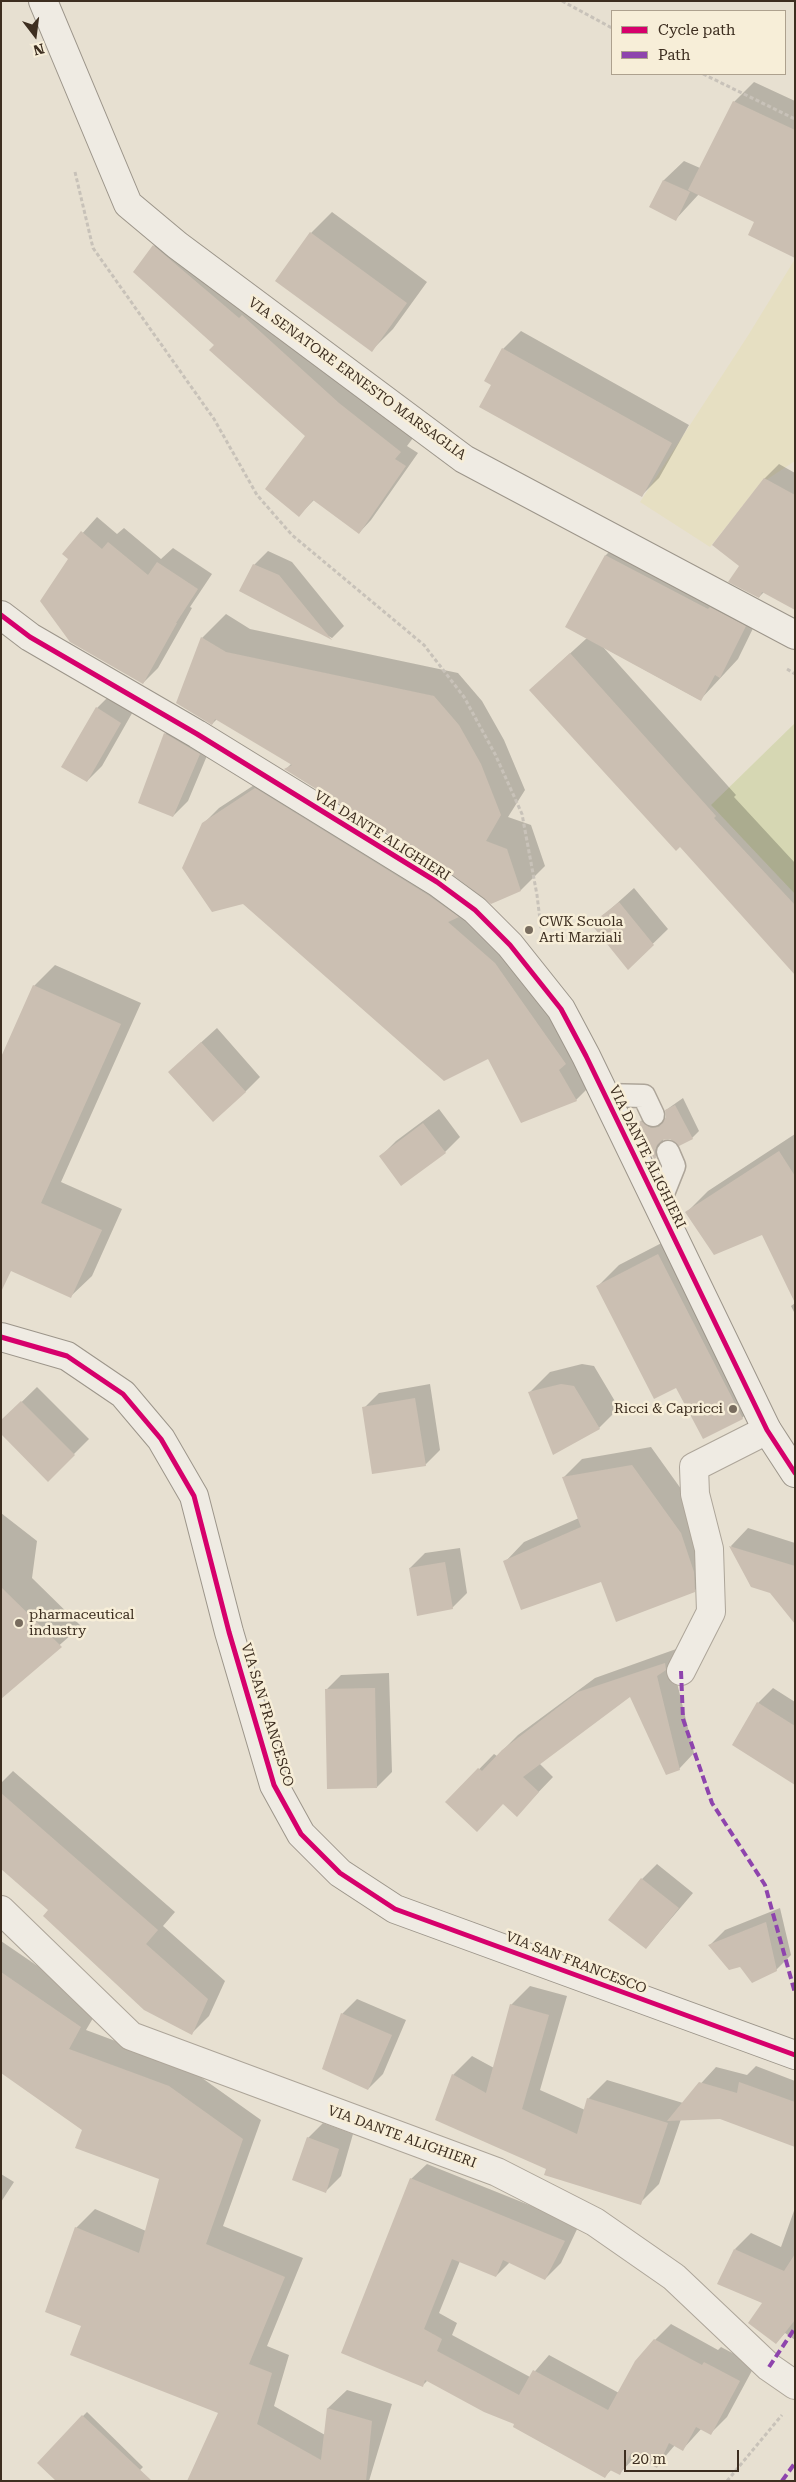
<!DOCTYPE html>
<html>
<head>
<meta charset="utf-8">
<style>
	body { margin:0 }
	#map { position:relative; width:796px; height:2482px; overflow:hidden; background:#e7e0d1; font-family:"Roboto Serif",serif }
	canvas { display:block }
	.frame { position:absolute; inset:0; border:2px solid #3d2e20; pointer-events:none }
	.legend { position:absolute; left:611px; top:10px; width:175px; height:65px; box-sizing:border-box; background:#f7eed8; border:1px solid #ada18e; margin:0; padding:6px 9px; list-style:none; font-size:15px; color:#3d2e20 }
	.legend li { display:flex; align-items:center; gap:10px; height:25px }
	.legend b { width:25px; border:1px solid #ada18e }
	.north { position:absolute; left:10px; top:10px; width:50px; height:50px; -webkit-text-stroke:4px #f7eed8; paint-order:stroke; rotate:165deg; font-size:14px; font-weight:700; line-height:20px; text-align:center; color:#3d2e20 }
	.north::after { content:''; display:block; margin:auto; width:18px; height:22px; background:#3d2e20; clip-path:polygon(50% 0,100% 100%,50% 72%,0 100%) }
	.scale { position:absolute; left:624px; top:2450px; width:115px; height:22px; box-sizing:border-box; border:2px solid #3d2e20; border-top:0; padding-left:6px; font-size:15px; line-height:18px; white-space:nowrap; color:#3d2e20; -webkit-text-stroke:4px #f7eed8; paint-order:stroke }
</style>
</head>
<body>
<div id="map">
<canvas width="796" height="2482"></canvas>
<div class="frame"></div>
<ul class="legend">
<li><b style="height:6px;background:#d6006c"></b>Cycle path</li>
<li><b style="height:6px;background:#8e44ad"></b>Path</li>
</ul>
<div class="north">N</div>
<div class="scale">20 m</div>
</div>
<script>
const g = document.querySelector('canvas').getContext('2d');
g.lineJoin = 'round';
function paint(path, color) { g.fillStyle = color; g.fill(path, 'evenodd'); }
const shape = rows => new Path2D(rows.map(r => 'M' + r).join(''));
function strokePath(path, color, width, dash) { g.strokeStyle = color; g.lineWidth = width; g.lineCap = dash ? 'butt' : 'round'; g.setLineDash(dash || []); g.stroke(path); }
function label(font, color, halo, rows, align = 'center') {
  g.font = font + ' "Roboto Serif",serif'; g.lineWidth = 5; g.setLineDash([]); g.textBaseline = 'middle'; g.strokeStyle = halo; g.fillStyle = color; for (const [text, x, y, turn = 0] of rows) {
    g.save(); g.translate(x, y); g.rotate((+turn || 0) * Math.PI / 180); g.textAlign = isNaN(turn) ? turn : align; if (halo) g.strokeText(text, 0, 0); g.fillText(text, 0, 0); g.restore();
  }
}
paint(shape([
	[795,259,795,461,760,484,710,547,640,502,749,334]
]), '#e6dfc2');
paint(shape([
	[795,723,795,894,711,805]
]), '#d6d7b3');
paint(shape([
	[754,82,795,101,795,257,756,221,699,194,676,219,651,207,664,180,684,161,700,168,734,102],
	[332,212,427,282,393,329,372,350,311,233],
	[166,233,352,390,413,438,407,446,418,453,371,520,359,533,315,499,299,515,307,436,216,345,154,246],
	[521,331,689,425,659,478,641,496,493,384,503,349],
	[779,464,795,473,795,609,764,592,759,597,741,566,714,545,765,478],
	[97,517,117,534,124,528,161,559,173,548,212,574,190,607,192,608,158,668,143,683,70,558,64,554],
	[624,537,763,608,738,659,700,700,603,647,736,795,734,797,795,863,795,970,680,846,530,690,587,638,567,627,606,555],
	[268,551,292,562,344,626,332,638,241,590,254,565],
	[226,614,250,629,458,673,482,701,504,740,525,790,508,817,531,825,545,866,521,890,491,902,446,868,286,769,292,763,217,719,212,724,202,638],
	[112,693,135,708,102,766,87,781,63,767,97,708],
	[180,719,214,739,188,801,173,816,139,802,165,734],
	[271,774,510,948,591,1085,576,1100,489,1057,203,824,219,808],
	[634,888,668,929,628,968,593,925],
	[55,965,141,1003,61,1182,122,1209,92,1276,71,1296,1,1265,34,986],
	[217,1028,260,1077,245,1092,185,1057],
	[683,1098,699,1131,692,1138,663,1139,663,1149,655,1157,638,1124,645,1117,659,1121,665,1120,667,1117,666,1110],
	[439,1109,460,1137,445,1152,381,1156,396,1141],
	[795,1134,795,1300,762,1233,687,1212,708,1191],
	[679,1234,763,1397,742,1418,677,1386,598,1286,619,1265],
	[795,1303,795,1314,791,1306],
	[582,1364,594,1366,619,1408,599,1428,530,1392,550,1372],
	[430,1384,440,1450,425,1465,364,1408,379,1393],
	[37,1387,89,1439,48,1480,1,1422],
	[651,1447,699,1514,713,1572,694,1591,602,1580,505,1562,524,1542,579,1518,563,1478,582,1459],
	[1,1513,37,1541,32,1578,81,1626,1,1697],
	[748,1528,795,1543,795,1616,771,1592,751,1586,731,1546],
	[460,1548,467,1593,452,1608,410,1568,425,1553],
	[679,1648,672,1662,694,1753,679,1769,630,1695,539,1763,553,1777,531,1800,447,1802,494,1754,497,1756,518,1735,595,1678],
	[389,1673,392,1772,377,1787,326,1690,341,1675],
	[773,1688,795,1702,795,1783,758,1703],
	[13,1771,175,1912,163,1926,225,1981,209,2016,192,2033,1,1868,1,1783],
	[657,1864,693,1893,646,1948,610,1919,642,1879],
	[780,1908,791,1955,776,1970,710,1945,725,1930],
	[1,1941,99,2008,86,2030,188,2068,261,2120,223,2226,303,2258,267,2346,289,2355,274,2406,325,2435,328,2408,347,2390,392,2404,369,2481,298,2481,220,2413,82,2326,76,2228,95,2209,146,2231,160,2179,83,2130,1,2071],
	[530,1986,567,1996,540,2090,585,2110,588,2099,607,2080,683,2103,716,2067,747,2075,756,2066,795,2081,795,2146,721,2118,681,2119,659,2184,640,2203,547,2169,453,2075,472,2056,494,2068,511,2005],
	[357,1999,406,2020,383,2074,368,2089,342,2014],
	[323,2123,353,2134,341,2176,326,2191,308,2138],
	[427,2164,579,2225,561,2263,545,2279,510,2262,496,2276,460,2261,439,2313,457,2323,452,2335,530,2377,549,2355,619,2393,655,2340,671,2324,718,2350,721,2347,755,2365,727,2417,711,2433,702,2428,683,2449,675,2445,657,2466,637,2455,620,2473,612,2469,605,2476,515,2423,428,2380,423,2385,411,2179],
	[1,2174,14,2182,1,2202],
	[795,2208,795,2340,785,2333,776,2343,763,2303,735,2249,751,2233,781,2247],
	[87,2412,143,2467,129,2481,72,2427]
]), '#0003');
paint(shape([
	[733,101,795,130,795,258,748,235,754,222,688,190],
	[663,180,690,192,676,221,649,207],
	[310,232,407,303,372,352,275,281],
	[153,245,239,318,242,315,339,403,401,452,395,459,406,466,359,534,313,500,299,517,265,489,305,436,209,350,214,345,133,272],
	[502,348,672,443,642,497,479,407,491,385,484,381],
	[764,478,795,495,795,610,762,592,759,598,728,582,739,566,712,545],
	[81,531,102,549,108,542,148,575,157,562,198,589,176,623,177,623,143,684,70,642,40,601,68,559,62,554],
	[605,555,708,609,710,607,746,626,720,678,715,675,701,701,565,627],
	[253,564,279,575,332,640,239,591],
	[201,637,226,652,434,696,459,725,481,764,501,815,486,841,507,849,521,891,491,904,445,869,284,769,292,765,215,719,212,725,176,703],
	[570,653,716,816,714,818,795,905,795,975,680,847,676,851,529,690],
	[96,707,121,723,87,782,61,767],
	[164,733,200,754,173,817,138,803],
	[255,788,428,895,459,917,448,922,495,963,566,1064,559,1070,577,1101,521,1123,488,1059,444,1081,243,904,212,912,182,868,202,823],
	[619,902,654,945,628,970,591,924],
	[33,985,121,1024,41,1203,102,1230,71,1298,11,1271,1,1292,1,1057],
	[201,1042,246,1092,213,1122,168,1072],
	[675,1105,693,1139,679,1146,670,1139,662,1140,657,1145,655,1151,656,1158,654,1159,636,1124,641,1121,651,1128,659,1127,666,1117,665,1110],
	[423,1123,446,1153,401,1186,379,1156],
	[779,1151,795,1176,795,1303,762,1235,714,1255,685,1212],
	[658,1254,743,1419,703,1439,676,1388,654,1399,596,1286],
	[561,1384,574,1386,600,1429,553,1455,528,1392],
	[415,1398,426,1466,372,1474,362,1407],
	[21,1401,75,1455,48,1482,1,1434,1,1420],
	[632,1465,681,1533,694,1572,695,1592,616,1622,601,1582,521,1610,503,1561,581,1527,562,1477],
	[729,1546,795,1566,795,1624,770,1593,751,1587],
	[445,1562,453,1609,417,1616,409,1568],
	[1,1587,62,1647,1,1699],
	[665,1663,666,1670,657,1676,680,1770,666,1775,630,1697,523,1777,539,1792,517,1817,503,1804,477,1832,445,1802,478,1768,482,1771,502,1750,578,1692],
	[375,1688,377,1788,327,1789,325,1689],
	[757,1702,795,1726,795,1785,732,1745],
	[1,1793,158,1930,146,1944,208,1999,192,2035,144,2010,43,1916,48,1910,1,1869],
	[641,1878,679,1908,646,1949,608,1920],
	[766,1922,777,1971,752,1983,740,1967,729,1970,708,1945],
	[1,1972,81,2027,69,2049,169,2086,243,2139,206,2244,285,2277,249,2364,272,2373,257,2424,321,2460,327,2408,372,2421,366,2481,187,2481,218,2413,70,2355,81,2326,45,2312,75,2227,139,2253,159,2179,75,2148,82,2130,1,2073],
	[510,2004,549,2015,522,2109,577,2134,587,2098,668,2123,641,2205,544,2175,546,2169,435,2120,452,2074,486,2093],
	[341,2013,392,2035,368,2090,322,2069],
	[699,2082,737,2093,739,2082,795,2102,795,2147,720,2119,667,2121],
	[307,2137,339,2149,326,2193,292,2180],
	[410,2178,565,2241,545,2280,503,2260,496,2277,452,2259,424,2329,442,2339,437,2351,519,2395,533,2370,608,2410,635,2361,654,2339,702,2365,704,2362,740,2381,711,2435,696,2427,683,2451,669,2443,657,2468,631,2453,620,2475,610,2470,605,2478,513,2427,514,2424,484,2412,425,2380,423,2387,341,2353],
	[734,2249,784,2271,795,2254,795,2320,776,2344,748,2323,762,2303,717,2284],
	[82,2415,152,2481,56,2481,37,2463]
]), '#cbbfb2');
const lane = shape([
	[604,1095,644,1096,653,1115],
	[658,1206,674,1166,668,1152]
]);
const street = shape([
	[681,1671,711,1612,709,1549,695,1494,694,1467,767,1430],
	[1,1910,131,2036,497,2172,595,2222,674,2277,769,2367,795,2385]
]);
const secondary = shape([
	[43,1,128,204,177,245,464,459,795,635],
	[1,615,30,637,197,734,437,882,475,910,510,945,561,1009,586,1056,767,1430,795,1473],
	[1,1337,67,1356,123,1394,161,1439,194,1496,229,1632,274,1785,301,1834,340,1873,395,1909,795,2055]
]);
strokePath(lane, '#ada599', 25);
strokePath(street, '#ada599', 30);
strokePath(secondary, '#9c958a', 30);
strokePath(shape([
	[562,1,612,28],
	[703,74,795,119],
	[75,172,93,248,214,419,257,495,292,535,424,645,464,697,495,754,522,814,537,895,541,928],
	[787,669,795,674],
	[727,2481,782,2415]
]), '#c8c2b9', 3, [4, 2.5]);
strokePath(lane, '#efebe3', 22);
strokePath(street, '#efebe3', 28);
strokePath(secondary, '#efebe3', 28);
strokePath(shape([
	[681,1671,683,1719,712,1803,765,1885,795,1993],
	[769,2367,795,2328],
	[782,2481,795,2463]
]), '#8e44ad', 4, [8, 4]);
strokePath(shape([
	[1,615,30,637,197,734,437,882,475,910,510,945,561,1009,586,1056,767,1430,795,1473],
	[1,1337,67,1356,123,1394,161,1439,194,1496,229,1632,274,1785,301,1834,340,1873,395,1909,795,2055]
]), '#d6006c', 5);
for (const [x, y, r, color] of [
	[529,930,5,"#786c5e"],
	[733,1409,5,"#786c5e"],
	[19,1623,5,"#786c5e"]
]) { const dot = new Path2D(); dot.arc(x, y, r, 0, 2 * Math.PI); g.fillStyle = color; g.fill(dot); strokePath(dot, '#f7eed8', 2); }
label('14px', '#3d2e20', '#f7eed8', [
	["VIA SENATORE ERNESTO MARSAGLIA",357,379,36],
	["VIA DANTE ALIGHIERI",382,836,32],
	["VIA DANTE ALIGHIERI",647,1157,64],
	["VIA SAN FRANCESCO",267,1715,73],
	["VIA SAN FRANCESCO",576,1963,21],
	["VIA DANTE ALIGHIERI",402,2137,20]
]);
label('14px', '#3d2e20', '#f7eed8', [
	["CWK Scuola",539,922],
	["Arti Marziali",539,938],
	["Ricci & Capricci",723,1409,"right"],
	["pharmaceutical",29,1615],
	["industry",29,1631]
], 'left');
</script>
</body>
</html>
